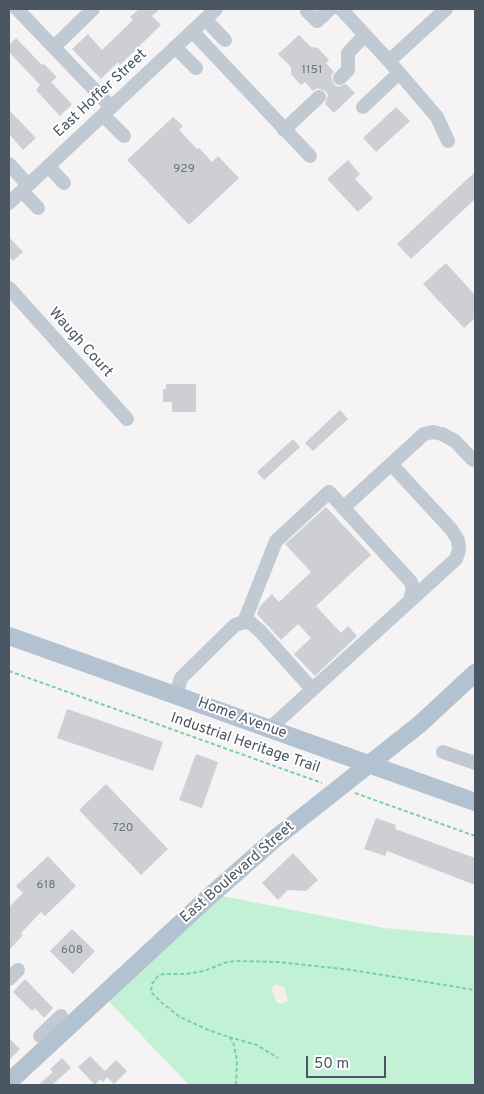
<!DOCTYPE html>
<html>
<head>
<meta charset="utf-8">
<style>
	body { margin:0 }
	#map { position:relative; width:484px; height:1094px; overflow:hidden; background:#f5f3f3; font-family:Overpass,sans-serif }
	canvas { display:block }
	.frame { position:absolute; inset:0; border:10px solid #4a5661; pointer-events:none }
	.scale { position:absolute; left:306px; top:1056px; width:80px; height:22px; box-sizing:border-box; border:2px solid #4a5661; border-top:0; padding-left:6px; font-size:15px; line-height:18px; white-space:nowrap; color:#4a5661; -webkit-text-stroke:4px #fff; paint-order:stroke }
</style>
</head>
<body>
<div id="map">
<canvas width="484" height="1094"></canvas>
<div class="frame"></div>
<div class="scale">50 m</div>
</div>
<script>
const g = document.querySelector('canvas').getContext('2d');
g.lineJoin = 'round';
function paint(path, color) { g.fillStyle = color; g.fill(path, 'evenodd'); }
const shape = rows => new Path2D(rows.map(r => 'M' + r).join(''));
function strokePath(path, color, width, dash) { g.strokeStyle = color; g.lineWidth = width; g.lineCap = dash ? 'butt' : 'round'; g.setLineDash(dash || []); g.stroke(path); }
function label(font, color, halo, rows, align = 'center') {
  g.font = font + ' Overpass,sans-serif'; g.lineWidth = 4; g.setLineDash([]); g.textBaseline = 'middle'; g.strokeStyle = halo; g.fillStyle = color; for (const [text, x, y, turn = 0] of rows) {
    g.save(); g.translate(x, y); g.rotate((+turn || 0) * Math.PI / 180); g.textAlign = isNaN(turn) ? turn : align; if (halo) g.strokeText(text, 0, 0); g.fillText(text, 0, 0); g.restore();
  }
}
paint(shape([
	[212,894,384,928,475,936,475,1085,189,1085,103,995]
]), '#c3f1d5');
paint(shape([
	[276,984,284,987,288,1000,285,1003,280,1004,276,1001,271,988]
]), '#f5f0e5');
paint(shape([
	[139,9,160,9,152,16,161,25,120,65,118,62,101,79,72,49,88,34,102,50,133,20,130,17],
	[299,35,311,47,318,48,329,60,326,63,334,72,331,76,334,84,338,87,346,84,355,93,334,113,325,104,328,95,325,91,317,88,313,91,305,82,301,85,291,74,291,67,278,54],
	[16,38,42,65,44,64,57,77,51,82,72,104,60,116,36,90,40,85,9,52,9,45],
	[396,107,410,121,376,152,363,138],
	[9,110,36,138,23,150,9,134],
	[173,117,183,126,179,130,197,149,199,148,212,162,218,156,239,178,189,225,127,160],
	[348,160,360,174,355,179,373,198,358,212,327,179],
	[475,172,475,199,411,259,397,244],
	[9,237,23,252,13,261,9,257],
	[446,263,475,295,475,318,464,328,423,284],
	[166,384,196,384,196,412,172,412,172,402,163,402,163,389,166,389],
	[340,410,348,419,313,451,305,443],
	[293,439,300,447,264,480,257,472],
	[326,507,371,555,316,606,341,633,348,626,357,636,315,676,294,654,311,638,298,624,281,640,257,614,260,606,272,594,279,602,311,572,285,544],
	[67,709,163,742,153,771,57,738],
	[196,754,218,762,202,808,179,800],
	[106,784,168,849,141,875,79,810],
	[376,818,396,825,395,829,475,858,475,885,387,851,385,856,364,849],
	[293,853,318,880,306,891,288,890,278,900,262,883],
	[48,856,76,886,45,916,41,912,21,933,23,935,9,950,9,907,23,893,16,886],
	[72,929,95,951,73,974,50,951],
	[25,979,53,1008,44,1018,35,1008,32,1011,13,992],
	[9,1038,20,1049,9,1060],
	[90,1056,105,1071,116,1060,127,1071,114,1084,107,1077,103,1082,100,1079,95,1085,78,1067],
	[62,1058,71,1068,52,1085,38,1085,53,1072,50,1069]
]), '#cdcfd5');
strokePath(shape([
	[9,671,322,783],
	[355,793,475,836],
	[229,1037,257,1045,278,1058],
	[236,1085,237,1060,233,1041,229,1037,208,1030,180,1017,162,1003,151,992,152,984,158,976,163,974,186,974,204,971,227,962,237,961,278,962,352,970,475,990]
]), '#7ad0a6', 2, [4, 2.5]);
strokePath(shape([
	[17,9,111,107],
	[341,9,389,61,437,117,448,141],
	[307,11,317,21,330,9],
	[205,19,225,40],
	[192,31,310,156],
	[54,47,93,9],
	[175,47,196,68],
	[389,61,446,9],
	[340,78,348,70,348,53,365,35],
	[363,107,399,73],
	[103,115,124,136],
	[284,130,319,97],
	[9,164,28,185],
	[48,166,64,183],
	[22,191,38,208],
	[9,203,216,9],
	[9,288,127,419],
	[343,508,424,434,433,432,442,434,455,441,473,460],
	[244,622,276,541,329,492,411,582,413,589,410,600],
	[176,695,181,678,235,625,244,622,251,623,261,632,312,689],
	[269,729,456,559,459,550,458,540,451,529,391,464],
	[443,752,475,763],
	[9,979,18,970],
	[40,1036,61,1016]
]), '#c1cad2', 14);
strokePath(shape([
	[9,636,475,802],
	[9,1082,212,894,277,837,420,724,475,673]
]), '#b3c2d1', 18);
label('12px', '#6b747e', null, [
	["1151",312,71],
	["929",184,170],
	["720",123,829],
	["618",46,886],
	["608",72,951]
]);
label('15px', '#4a5661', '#fff', [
	["East Hoffer Street",101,94,-43],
	["Waugh Court",80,343,48],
	["Home Avenue",242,719,20],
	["Industrial Heritage Trail",245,744,19],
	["East Boulevard Street",238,873,-41]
]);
</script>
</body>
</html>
